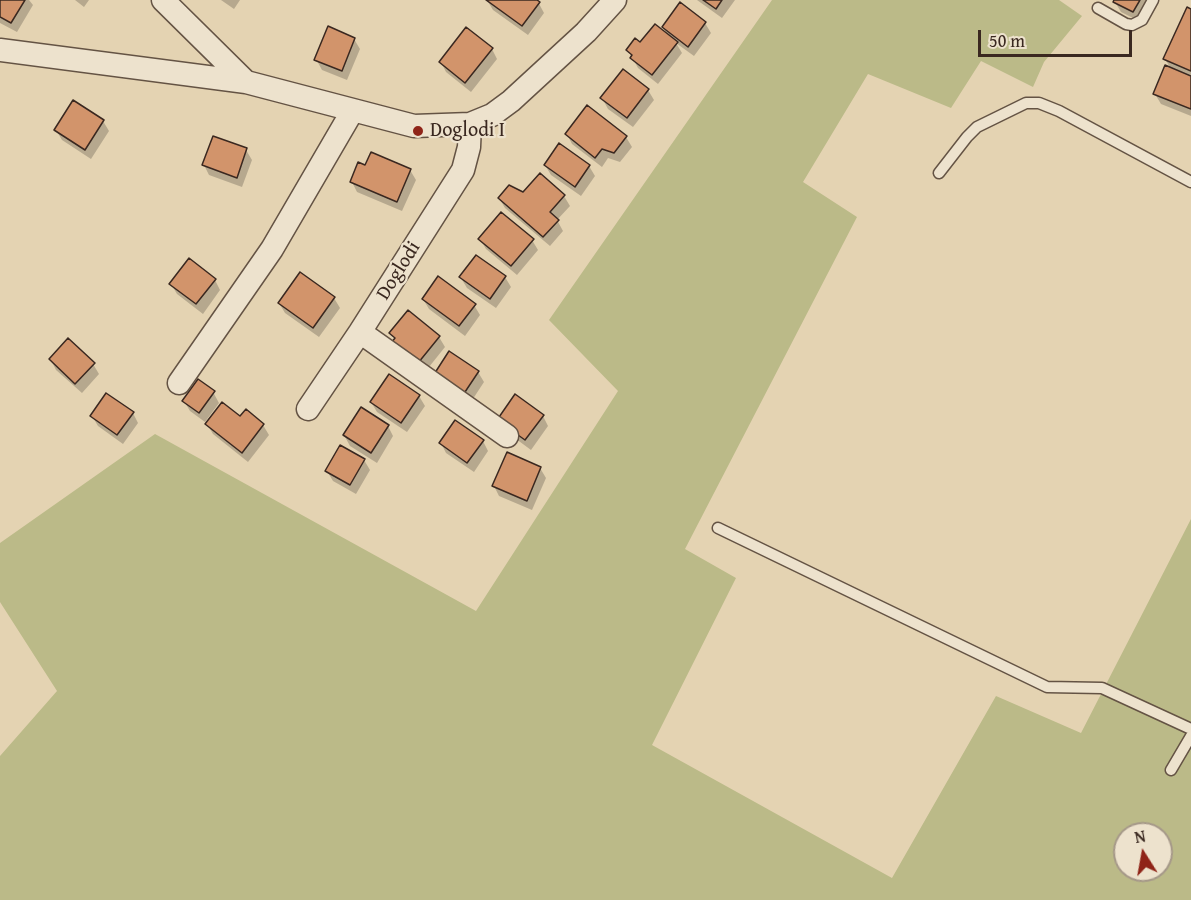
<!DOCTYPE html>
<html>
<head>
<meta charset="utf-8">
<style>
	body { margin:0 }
	#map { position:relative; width:1191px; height:900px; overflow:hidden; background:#e4d3b2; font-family:"Gentium Book Plus",serif }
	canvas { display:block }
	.north { position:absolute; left:1113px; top:822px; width:60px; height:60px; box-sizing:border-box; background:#ede2cd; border:2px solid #a59888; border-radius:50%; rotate:349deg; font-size:16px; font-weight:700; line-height:24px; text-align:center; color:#3a2820 }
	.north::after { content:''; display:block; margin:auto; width:21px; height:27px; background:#8f2418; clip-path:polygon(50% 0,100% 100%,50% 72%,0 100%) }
	.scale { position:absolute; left:978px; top:30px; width:154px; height:27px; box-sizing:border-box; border:3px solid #3a2820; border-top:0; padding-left:8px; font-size:18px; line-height:21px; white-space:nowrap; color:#3a2820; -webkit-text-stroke:4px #ede2cd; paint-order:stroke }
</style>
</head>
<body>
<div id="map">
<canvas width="1191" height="900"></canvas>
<div class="north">N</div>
<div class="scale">50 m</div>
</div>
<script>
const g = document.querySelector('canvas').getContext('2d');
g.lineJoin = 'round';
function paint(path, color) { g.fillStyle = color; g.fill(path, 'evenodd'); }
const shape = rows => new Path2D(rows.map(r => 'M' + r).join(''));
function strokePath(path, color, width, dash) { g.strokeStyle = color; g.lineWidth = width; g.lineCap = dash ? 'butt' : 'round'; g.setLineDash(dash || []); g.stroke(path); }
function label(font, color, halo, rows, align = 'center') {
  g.font = font + ' "Gentium Book Plus",serif'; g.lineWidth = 4.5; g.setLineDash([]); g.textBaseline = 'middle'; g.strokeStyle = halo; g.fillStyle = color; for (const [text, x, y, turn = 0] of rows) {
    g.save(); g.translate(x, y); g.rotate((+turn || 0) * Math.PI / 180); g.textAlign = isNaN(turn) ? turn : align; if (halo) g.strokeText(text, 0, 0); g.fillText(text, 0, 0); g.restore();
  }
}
paint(shape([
	[772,0,1059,0,1082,16,1044,62,1033,87,981,61,951,108,868,74,803,182,857,217,685,549,736,578,652,745,892,878,996,696,1081,733,1191,519,1191,900,0,900,0,756,57,691,0,602,0,543,155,434,476,611,618,391,549,320],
	[1125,834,1161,834,1161,870,1125,870]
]), '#bbba88');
paint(shape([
	[0,0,29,0,33,5,17,32,0,23],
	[75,0,89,0,84,7],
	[221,0,240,0,234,9],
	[487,0,537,0,544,13,528,35,493,10],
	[697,0,735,0,722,18],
	[1116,0,1150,0,1139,21,1121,12,1115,2],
	[681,4,705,23,711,33,694,56,676,43,682,53,658,84,638,68,628,50,669,37,663,27],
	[1191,10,1191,116,1161,104,1155,94,1171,69,1165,59],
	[354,39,360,49,347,80,322,70,316,59],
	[492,49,497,59,471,92,446,72,441,62],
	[648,90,654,100,633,127,608,109,602,98],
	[103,121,109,131,91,159,62,140,56,130],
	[567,134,626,137,632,147,620,162,608,158,602,167,572,144],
	[559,146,589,166,595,176,581,196,551,175,545,165],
	[246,150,252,160,242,187,209,175,204,165],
	[366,167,410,170,416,180,402,211,357,192,352,182],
	[523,194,564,196,570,206,557,220,563,231,550,246,505,208,499,198],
	[480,239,532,240,538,250,517,275,486,249],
	[301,274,334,298,340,308,319,337,285,313,279,303],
	[505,277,511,287,496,308,467,288,461,278],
	[215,280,220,290,203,314,177,294,171,284],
	[423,299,474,305,480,315,465,336,429,309],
	[391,333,439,337,445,347,421,377],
	[51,360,93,364,99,374,82,393,56,370],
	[478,372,484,382,467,408,438,389],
	[213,392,219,403,205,422,190,411,184,401],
	[419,396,425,406,407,432,377,412,371,402],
	[133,413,138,423,123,444,98,426,92,416],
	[543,416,548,426,531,450,504,430],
	[240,418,263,425,269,435,248,462,213,434,207,424],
	[388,426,393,436,377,463,350,446,344,435],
	[483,441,488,451,474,472,446,453,441,443],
	[364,460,370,470,356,494,333,481,327,471],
	[540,468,546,478,532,510,499,496,494,486]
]), '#0003');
const building = shape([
	[0,0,25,0,11,23,0,17,0,0],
	[486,0,537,0,540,2,522,26,486,0],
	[703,0,722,0,716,9,703,0],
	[1114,0,1140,0,1133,12,1113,2,1114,0],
	[680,2,706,22,688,47,662,27,680,2],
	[1187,7,1191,9,1191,71,1163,59,1187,7],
	[655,24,678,42,652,75,630,58,632,55,626,50,635,38,640,42,655,24],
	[328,26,355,38,342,71,314,60,328,26],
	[466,27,493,48,465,83,439,62,466,27],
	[1165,65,1191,76,1191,109,1153,94,1165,65],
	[623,69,649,89,627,118,600,98,623,69],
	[73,100,104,120,85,150,54,130,73,100],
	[587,105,627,136,614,153,602,149,595,158,565,134,587,105],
	[213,136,247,148,237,178,202,165,213,136],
	[559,143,590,165,575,187,544,165,559,143],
	[371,152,411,169,397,202,350,182,358,162,365,165,371,152],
	[540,173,565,195,550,212,559,220,543,237,498,198,509,185,523,192,540,173],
	[501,212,534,239,511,266,478,239,501,212],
	[476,255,506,276,490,299,459,277,476,255],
	[189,258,216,279,196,304,169,284,189,258],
	[300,272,335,297,313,328,278,303,300,272],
	[438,276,476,304,459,326,422,299,438,276],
	[408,310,440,336,414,368,388,347,395,338,389,333,408,310],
	[68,338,95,363,75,384,49,359,68,338],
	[449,351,479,371,461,398,431,379,449,351],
	[389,374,420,395,401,423,370,402,389,374],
	[198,379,215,391,199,413,182,401,198,379],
	[106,393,134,412,117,435,90,416,106,393],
	[515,394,544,415,525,440,497,420,515,394],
	[222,402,240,416,246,409,264,424,242,453,205,424,222,402],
	[361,407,389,425,371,453,343,435,361,407],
	[455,420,484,440,467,463,439,443,455,420],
	[340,445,365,459,350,485,325,471,340,445],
	[507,452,541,467,527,501,492,486,507,452]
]);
paint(building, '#d2946b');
strokePath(building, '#3a2820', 1.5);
const lane = shape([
	[1098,8,1126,24,1132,25,1142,20,1153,0],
	[939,173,967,137,977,127,1026,103,1039,103,1059,111,1191,182],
	[718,528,1047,687,1102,688,1191,729],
	[1171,770,1191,736]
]);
const street = shape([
	[163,0,246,82],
	[0,50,246,82,414,126,470,124,492,115,511,101,586,32,615,0],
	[360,332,507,436],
	[179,383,272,249,353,110],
	[308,409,360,332,463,170,469,147,470,124]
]);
strokePath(lane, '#645344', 13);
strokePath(street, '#645344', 25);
strokePath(lane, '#ede2cd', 10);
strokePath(street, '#ede2cd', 22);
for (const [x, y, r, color] of [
	[418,131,6,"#8f2418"]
]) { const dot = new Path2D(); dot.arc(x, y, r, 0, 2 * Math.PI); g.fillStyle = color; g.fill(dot); strokePath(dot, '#ede2cd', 2); }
label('20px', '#3a2820', '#ede2cd', [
	["Doglodi I",430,131]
], 'left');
label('20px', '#3a2820', '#ede2cd', [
	["Doglodi",399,271,-58]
]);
</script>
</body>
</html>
